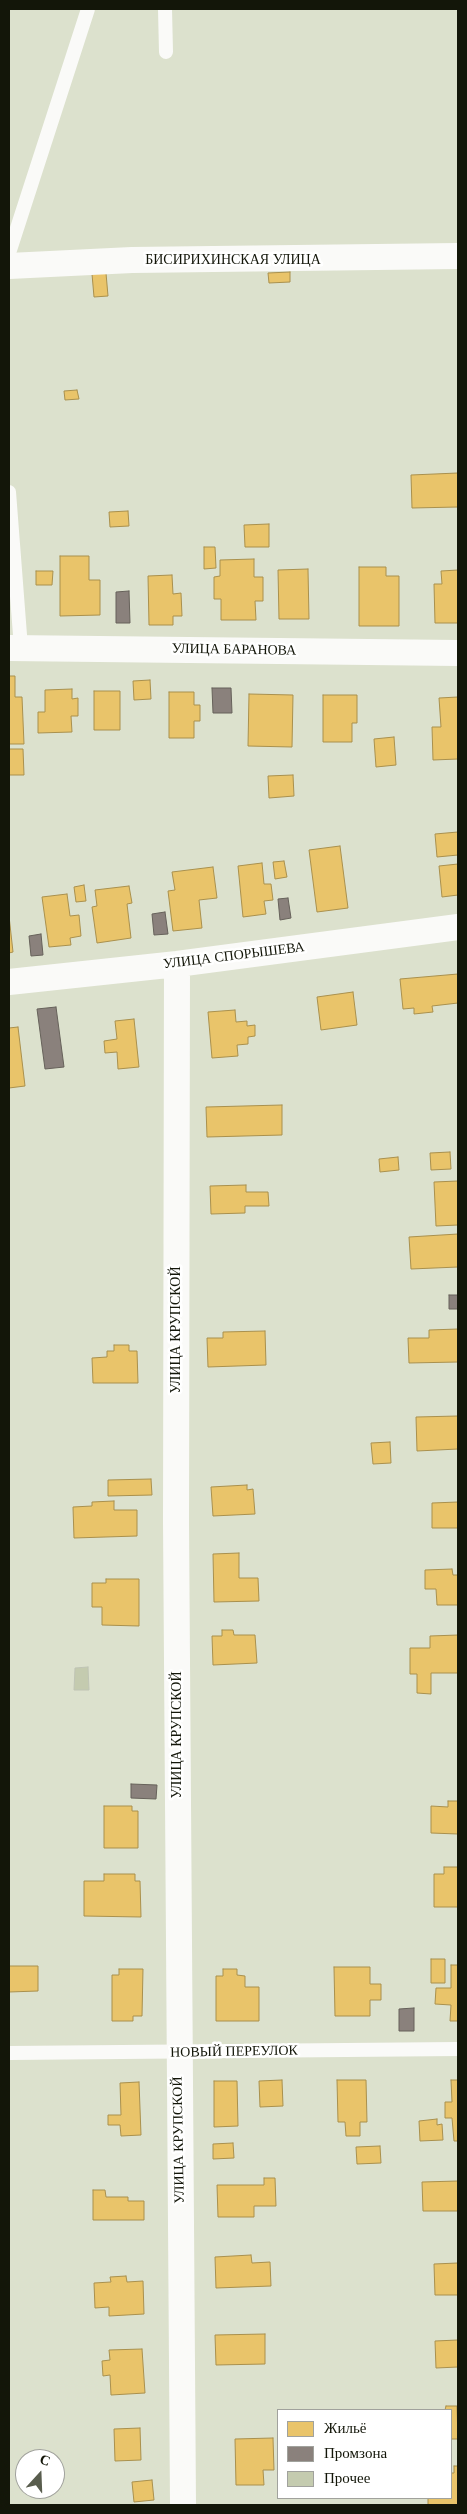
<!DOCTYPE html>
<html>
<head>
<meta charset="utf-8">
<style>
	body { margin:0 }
	#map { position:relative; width:467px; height:2514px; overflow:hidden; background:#dce1cd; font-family:"Times New Roman",serif }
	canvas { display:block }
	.frame { position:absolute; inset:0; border:10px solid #131609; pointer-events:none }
	.legend { position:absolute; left:277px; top:2409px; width:175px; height:90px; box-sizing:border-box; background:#fff; border:1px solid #a1a29d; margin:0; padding:6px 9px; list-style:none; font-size:15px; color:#131609 }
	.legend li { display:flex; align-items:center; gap:10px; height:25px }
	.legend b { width:25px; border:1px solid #a1a29d }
	.north { position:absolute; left:15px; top:2449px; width:50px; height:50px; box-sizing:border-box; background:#fff; border:1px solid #a1a29d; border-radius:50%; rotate:20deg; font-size:14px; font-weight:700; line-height:20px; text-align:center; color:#131609 }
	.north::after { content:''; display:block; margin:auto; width:18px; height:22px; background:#595d4e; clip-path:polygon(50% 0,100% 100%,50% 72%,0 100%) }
</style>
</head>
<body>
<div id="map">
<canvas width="467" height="2514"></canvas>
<div class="frame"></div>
<ul class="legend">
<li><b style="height:14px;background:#e9c46a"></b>Жильё</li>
<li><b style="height:14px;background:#8a817c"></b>Промзона</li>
<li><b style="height:14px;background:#c4cbaf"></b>Прочее</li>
</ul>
<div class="north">С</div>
</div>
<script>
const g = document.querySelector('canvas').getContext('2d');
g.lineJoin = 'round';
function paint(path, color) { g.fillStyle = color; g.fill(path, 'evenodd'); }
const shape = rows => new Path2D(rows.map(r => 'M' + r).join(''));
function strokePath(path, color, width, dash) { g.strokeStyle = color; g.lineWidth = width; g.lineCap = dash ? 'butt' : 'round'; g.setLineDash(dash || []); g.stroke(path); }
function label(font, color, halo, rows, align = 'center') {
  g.font = font + ' "Times New Roman",serif'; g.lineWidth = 5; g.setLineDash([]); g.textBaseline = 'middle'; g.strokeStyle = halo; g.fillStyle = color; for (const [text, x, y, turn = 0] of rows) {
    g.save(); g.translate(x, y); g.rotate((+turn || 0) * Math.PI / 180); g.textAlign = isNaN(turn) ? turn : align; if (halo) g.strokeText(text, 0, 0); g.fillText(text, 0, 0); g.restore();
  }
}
const homes = shape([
	[290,272,290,282,269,283,268,273,290,272],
	[106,273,108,296,94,297,92,274,106,273],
	[77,390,79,399,65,400,64,391,77,390],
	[458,473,458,507,412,508,411,475,458,473],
	[128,511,129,526,110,527,109,512,128,511],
	[269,524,269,547,245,547,244,525,269,524],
	[204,547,215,547,216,568,204,569,204,547],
	[60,556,89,556,89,580,100,580,100,615,60,616,60,556],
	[254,559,254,577,263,577,263,601,255,601,256,620,221,620,221,599,214,599,214,577,220,576,220,560,254,559],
	[359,567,386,567,386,576,399,576,399,626,359,626,359,567],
	[308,569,309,619,279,619,278,570,308,569],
	[458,570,458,623,435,623,434,584,442,584,441,571,458,570],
	[36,571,53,571,52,585,36,585,36,571],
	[172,575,173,594,181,593,182,616,173,616,173,625,149,625,148,576,172,575],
	[9,676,15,676,15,697,22,697,24,744,9,744,9,676],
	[150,680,151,699,134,700,133,681,150,680],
	[72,689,72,699,78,698,78,716,71,716,72,732,38,733,38,712,45,712,45,690,72,689],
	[94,691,120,691,120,730,94,730,94,691],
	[169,692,194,692,194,705,200,705,200,721,194,721,194,738,169,738,169,692],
	[249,694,293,695,292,747,248,746,249,694],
	[323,695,357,695,357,723,352,723,352,742,323,742,323,695],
	[458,697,458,759,433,760,432,727,441,727,439,698,458,697],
	[394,737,396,765,376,767,374,739,394,737],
	[9,749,23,749,24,775,9,775,9,749],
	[293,775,294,796,269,798,268,776,293,775],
	[458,832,458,855,437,857,435,834,458,832],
	[340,846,348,908,317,912,309,850,340,846],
	[284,861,287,877,275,879,273,862,284,861],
	[262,863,264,884,271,884,273,900,264,901,266,914,243,917,238,866,262,863],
	[458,864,458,895,442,897,439,866,458,864],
	[213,867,217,898,199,900,202,928,173,931,168,891,175,890,172,872,213,867],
	[84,885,86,901,76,902,74,887,84,885],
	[129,886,132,903,127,904,131,938,97,943,92,907,97,906,95,890,129,886],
	[67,894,70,916,79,915,81,936,70,938,71,945,49,947,42,897,67,894],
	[9,916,13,952,9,953,9,916],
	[458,974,458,1003,432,1006,433,1012,414,1014,414,1008,403,1009,400,979,458,974],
	[353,992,357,1025,321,1030,317,997,353,992],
	[235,1010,236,1022,247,1021,247,1026,255,1025,255,1036,248,1037,248,1044,237,1045,238,1056,212,1058,208,1012,235,1010],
	[134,1019,139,1067,118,1069,117,1052,105,1053,104,1041,117,1039,115,1021,134,1019],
	[18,1027,25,1086,9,1088,9,1028,18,1027],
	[282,1105,282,1135,207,1137,206,1107,282,1105],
	[450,1152,451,1169,431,1170,430,1153,450,1152],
	[398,1157,399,1170,380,1172,379,1159,398,1157],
	[458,1181,458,1225,436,1226,434,1182,458,1181],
	[246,1185,246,1192,268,1192,269,1206,245,1206,245,1213,211,1214,210,1186,246,1185],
	[458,1234,458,1267,411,1269,409,1237,458,1234],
	[458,1329,458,1362,409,1363,408,1338,429,1338,429,1330,458,1329],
	[265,1331,266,1365,208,1367,207,1338,223,1338,223,1332,265,1331],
	[114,1345,129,1345,129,1351,137,1351,138,1383,93,1383,92,1358,107,1357,107,1351,114,1351,114,1345],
	[458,1416,458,1449,417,1451,416,1417,458,1416],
	[390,1442,391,1463,373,1464,371,1443,390,1442],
	[151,1479,152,1495,108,1496,108,1480,151,1479],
	[247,1485,247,1490,253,1489,255,1514,213,1516,211,1487,247,1485],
	[114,1501,114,1510,137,1510,137,1536,74,1538,73,1507,92,1506,92,1502,114,1501],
	[458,1502,458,1528,432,1528,432,1503,458,1502],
	[239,1553,239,1578,258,1578,259,1601,214,1602,213,1554,239,1553],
	[452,1569,453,1575,458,1575,458,1605,437,1605,436,1589,425,1589,425,1570,452,1569],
	[106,1579,139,1579,139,1626,102,1625,102,1607,92,1607,92,1583,106,1583,106,1579],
	[222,1630,233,1630,234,1635,255,1635,257,1663,213,1665,212,1636,222,1636,222,1630],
	[458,1635,458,1673,431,1673,431,1694,417,1693,417,1674,410,1674,410,1648,430,1648,430,1636,458,1635],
	[448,1801,458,1801,458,1834,431,1833,431,1806,448,1807,448,1801],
	[104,1806,132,1806,132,1811,138,1811,138,1848,104,1848,104,1806],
	[444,1867,458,1867,458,1907,434,1907,434,1874,444,1874,444,1867],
	[104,1874,135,1874,135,1881,140,1881,141,1917,84,1916,84,1881,104,1881,104,1874],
	[431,1959,445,1959,445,1983,431,1983,431,1959],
	[451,1965,458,1965,458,2021,450,2021,451,2005,435,2004,436,1988,451,1988,451,1965],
	[9,1966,38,1966,38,1991,9,1992,9,1966],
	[334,1967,370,1967,370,1984,381,1984,381,2000,370,2000,370,2016,335,2016,334,1967],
	[119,1969,143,1969,142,2016,133,2016,133,2021,112,2021,112,1975,119,1975,119,1969],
	[223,1969,237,1969,237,1975,245,1976,245,1987,259,1987,259,2021,216,2021,216,1976,223,1976,223,1969],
	[282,2080,283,2106,260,2107,259,2081,282,2080],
	[337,2080,366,2080,367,2122,360,2122,360,2136,346,2136,345,2122,338,2122,337,2080],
	[451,2080,458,2080,458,2141,454,2141,452,2118,445,2118,445,2102,452,2102,451,2080],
	[214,2081,237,2081,238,2126,214,2127,214,2081],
	[139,2082,141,2135,121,2136,120,2125,108,2125,108,2115,121,2115,120,2083,139,2082],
	[437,2119,437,2125,442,2124,443,2140,420,2141,419,2121,437,2119],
	[233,2143,234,2158,213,2159,213,2144,233,2143],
	[380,2146,381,2163,357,2164,356,2147,380,2146],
	[264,2178,275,2178,276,2206,254,2206,254,2217,218,2217,217,2185,264,2185,264,2178],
	[458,2181,458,2211,423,2211,422,2182,458,2181],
	[93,2190,105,2190,106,2197,128,2197,128,2201,144,2201,144,2220,93,2220,93,2190],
	[251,2255,252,2263,270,2262,271,2286,216,2288,215,2257,251,2255],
	[458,2263,458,2295,435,2295,434,2264,458,2263],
	[126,2276,127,2282,143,2281,144,2314,109,2316,109,2307,95,2308,94,2283,111,2282,110,2277,126,2276],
	[265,2334,265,2364,216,2365,215,2335,265,2334],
	[458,2340,458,2367,436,2368,435,2341,458,2340],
	[142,2349,145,2393,111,2395,110,2375,103,2376,102,2361,110,2360,109,2350,142,2349],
	[446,2406,457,2406,458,2439,451,2439,451,2410,445,2410,446,2406],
	[140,2428,141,2460,115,2461,114,2429,140,2428],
	[273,2438,274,2470,263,2470,264,2485,236,2485,235,2439,273,2438],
	[454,2466,458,2466,458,2505,428,2505,428,2498,451,2498,451,2473,454,2473,454,2466],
	[152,2480,154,2500,134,2502,132,2482,152,2480]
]);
paint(homes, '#e9c46a');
strokePath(homes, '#a9904d', 1);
const industry = shape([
	[129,591,130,623,116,623,116,592,129,591],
	[212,688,231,688,232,713,213,713,212,688],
	[288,898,291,918,280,920,278,899,288,898],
	[165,912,168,934,154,935,152,914,165,912],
	[41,934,43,955,31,956,29,936,41,934],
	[56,1007,64,1067,45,1069,37,1009,56,1007],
	[449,1295,458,1295,458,1309,449,1309,449,1295],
	[131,1784,157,1785,156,1799,131,1798,131,1784],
	[414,2008,414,2031,399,2031,399,2009,414,2008]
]);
paint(industry, '#8a817c');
strokePath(industry, '#66615a', 1);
const building = shape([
	[88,1667,89,1690,74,1690,75,1668,88,1667]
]);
paint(building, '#c4cbaf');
strokePath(building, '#bfc4b4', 1);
strokePath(shape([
	[165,9,166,52],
	[9,253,88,9],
	[9,492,21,648],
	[9,2053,458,2049]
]), '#fafaf8', 14);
strokePath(shape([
	[9,266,132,260,458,256],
	[9,648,458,653],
	[177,964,176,1521,183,2505],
	[9,982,177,964,458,927]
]), '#fafaf8', 26);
label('14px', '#131609', '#fff', [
	["БИСИРИХИНСКАЯ УЛИЦА",233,260],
	["УЛИЦА БАРАНОВА",234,650,1],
	["УЛИЦА СПОРЫШЕВА",234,956,-7],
	["УЛИЦА КРУПСКОЙ",176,1330,-90],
	["УЛИЦА КРУПСКОЙ",177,1735,-90],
	["НОВЫЙ ПЕРЕУЛОК",234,2052,-1],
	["УЛИЦА КРУПСКОЙ",179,2140,-91]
]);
</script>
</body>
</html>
